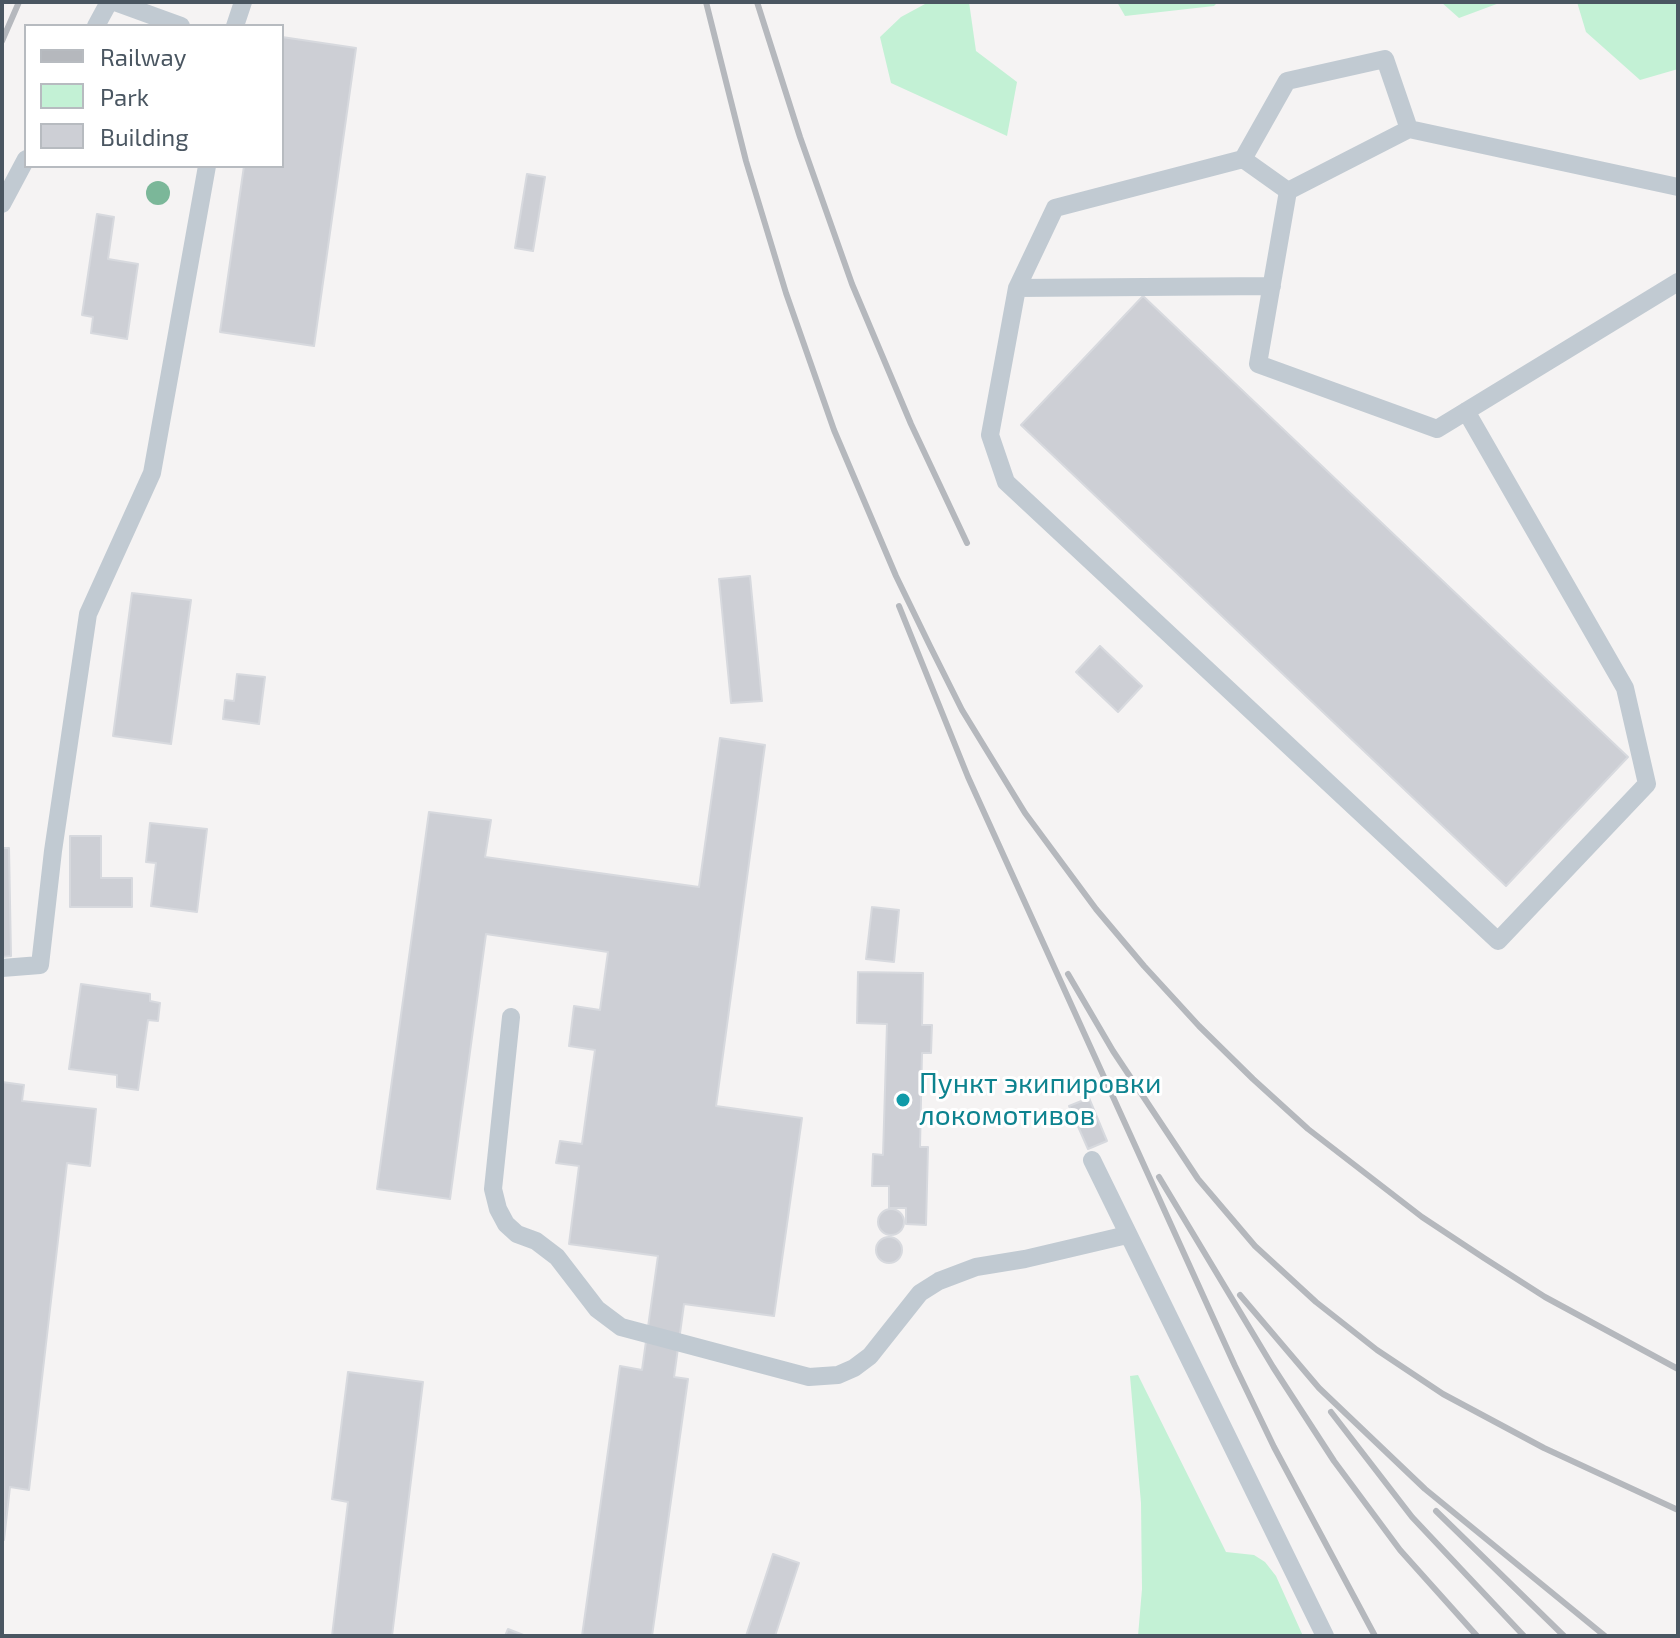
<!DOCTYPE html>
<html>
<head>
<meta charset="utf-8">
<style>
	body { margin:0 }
	#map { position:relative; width:1680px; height:1638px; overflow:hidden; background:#f5f3f3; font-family:"Exo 2",sans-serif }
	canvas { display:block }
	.frame { position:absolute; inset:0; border:4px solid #4a5661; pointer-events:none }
	.legend { position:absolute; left:24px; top:24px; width:260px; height:144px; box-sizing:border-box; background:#fff; border:2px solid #b7bbc0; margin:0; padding:10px 14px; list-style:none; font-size:24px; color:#4a5661 }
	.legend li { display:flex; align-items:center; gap:16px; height:40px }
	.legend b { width:40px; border:2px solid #b7bbc0 }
</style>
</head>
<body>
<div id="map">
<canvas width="1680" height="1638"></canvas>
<div class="frame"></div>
<ul class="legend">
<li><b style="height:10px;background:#b5b8bd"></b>Railway</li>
<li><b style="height:22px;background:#c3f1d5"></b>Park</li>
<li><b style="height:22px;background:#cdcfd5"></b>Building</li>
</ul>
</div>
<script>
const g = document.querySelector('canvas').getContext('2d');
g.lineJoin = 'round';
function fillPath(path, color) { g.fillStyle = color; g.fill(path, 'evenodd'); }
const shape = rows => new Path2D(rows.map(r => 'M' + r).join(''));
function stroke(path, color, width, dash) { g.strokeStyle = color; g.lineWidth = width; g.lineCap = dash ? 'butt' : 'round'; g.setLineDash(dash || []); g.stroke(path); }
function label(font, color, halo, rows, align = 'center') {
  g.font = font + ' "Exo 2",sans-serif'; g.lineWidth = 6; g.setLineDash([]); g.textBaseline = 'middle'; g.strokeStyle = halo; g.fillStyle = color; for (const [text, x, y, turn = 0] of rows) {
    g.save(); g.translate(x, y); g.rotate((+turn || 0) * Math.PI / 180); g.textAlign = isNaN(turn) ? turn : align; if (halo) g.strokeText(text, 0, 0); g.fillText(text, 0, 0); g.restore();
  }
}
const green = shape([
	[939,2,969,2,976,51,1017,82,1007,136,891,83,880,37,901,17,925,4],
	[1117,2,1218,2,1214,6,1125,16],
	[1441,2,1502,2,1459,18],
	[1577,2,1678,2,1678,69,1640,80,1586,32],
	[1138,1375,1226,1552,1254,1555,1265,1562,1276,1576,1303,1636,1138,1636,1142,1589,1141,1503,1130,1376]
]);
const building = shape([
	[282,37,356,48,314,346,220,332,244,166,282,166,282,37],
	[527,174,545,177,533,251,515,248,527,174],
	[97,214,114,217,108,259,138,264,127,339,91,333,93,317,82,315,97,214],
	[1143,296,1628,757,1506,886,1021,425,1143,296],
	[750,576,762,701,731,703,719,579,750,576],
	[132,593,191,600,171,744,113,736,132,593],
	[1100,646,1142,686,1118,712,1076,672,1100,646],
	[237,674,265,677,259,724,223,719,225,700,234,701,237,674],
	[720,738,765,745,716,1106,802,1118,774,1316,684,1304,674,1377,688,1379,652,1636,582,1636,620,1366,642,1370,658,1256,569,1244,579,1166,556,1163,560,1141,582,1144,595,1050,569,1046,574,1006,600,1010,608,952,486,934,450,1199,377,1189,429,812,491,820,485,857,699,887,720,738],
	[150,823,207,829,197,912,151,906,156,863,146,862,150,823],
	[70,836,101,836,101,878,132,878,132,907,70,907,70,836],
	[2,848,9,848,11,956,2,957,2,848],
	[872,907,899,910,894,962,866,959,872,907],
	[858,972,923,973,922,1025,932,1025,931,1053,922,1053,920,1147,928,1147,926,1225,906,1224,906,1208,889,1208,889,1186,872,1186,873,1154,883,1155,887,1024,857,1023,858,972],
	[81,984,150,994,150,1001,160,1003,158,1021,148,1020,138,1090,117,1087,117,1075,69,1069,81,984],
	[2,1082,24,1085,22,1101,96,1109,90,1166,67,1163,29,1490,10,1487,4,1540,2,1082],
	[1089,1098,1107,1141,1088,1149,1069,1106,1089,1098],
	'878 1222a13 13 0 1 1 26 0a13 13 0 1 1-26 0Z',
	'876 1250a13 13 0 1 1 26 0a13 13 0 1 1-26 0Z',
	[348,1372,423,1382,392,1636,332,1636,348,1502,332,1499,348,1372],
	[773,1554,799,1563,775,1636,746,1636,773,1554],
	[508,1629,526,1636,505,1636,508,1629]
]);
const lane = shape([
	[115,2,181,26],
	[96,26,109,2],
	[235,26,243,2],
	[1243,159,1287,81,1385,59,1409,129],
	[1678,187,1409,129,1288,191,1258,364,1437,429,1678,282],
	[1288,191,1243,159,1055,208,1017,288,990,435,1006,482,1498,941,1647,784,1625,688,1466,411],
	[2,204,26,159],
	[1017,288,1272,286],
	[2,968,40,965,53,851,88,614,152,473,207,166],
	[511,1017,493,1189,498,1209,506,1224,517,1234,536,1241,557,1257,597,1309,621,1327,809,1377,838,1375,854,1368,870,1356,920,1293,939,1281,976,1267,1025,1259,1127,1235],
	[1092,1160,1325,1636]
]);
const rail = shape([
	[706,2,746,161,786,293,834,430,896,576,930,646,962,710,1025,813,1096,909,1144,966,1199,1026,1253,1079,1308,1129,1422,1217,1484,1258,1545,1297,1678,1369],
	[757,2,800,137,852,284,911,424,967,543],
	[2,41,19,2],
	[899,606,968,777,1235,1366,1274,1447,1375,1636],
	[1068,974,1113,1051,1198,1179,1255,1246,1316,1302,1377,1350,1443,1394,1544,1448,1678,1510],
	[1159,1177,1273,1367,1334,1461,1400,1550,1477,1636],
	[1240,1295,1319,1388,1425,1489,1605,1636],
	[1331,1412,1412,1517,1524,1636],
	[1436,1511,1564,1636]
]);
const trees = [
	[158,193]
];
const markers = [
	[903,1100,8,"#0f9aa8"]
];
const cultureNames = [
	["Пункт экипировки",919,1084],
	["локомотивов",919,1116]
];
fillPath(green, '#c3f1d5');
fillPath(building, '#cdcfd5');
stroke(building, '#d7d9de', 2);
stroke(lane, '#c1cad2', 18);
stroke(rail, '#b5b8bd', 6);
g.fillStyle = '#7bb799';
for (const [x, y] of trees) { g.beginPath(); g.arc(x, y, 12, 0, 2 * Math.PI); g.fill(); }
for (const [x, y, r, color] of markers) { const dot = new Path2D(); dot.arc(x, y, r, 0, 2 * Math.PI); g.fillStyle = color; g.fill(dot); stroke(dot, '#fff', 3); }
label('28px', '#0d838f', '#fff', cultureNames, 'left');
</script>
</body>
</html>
